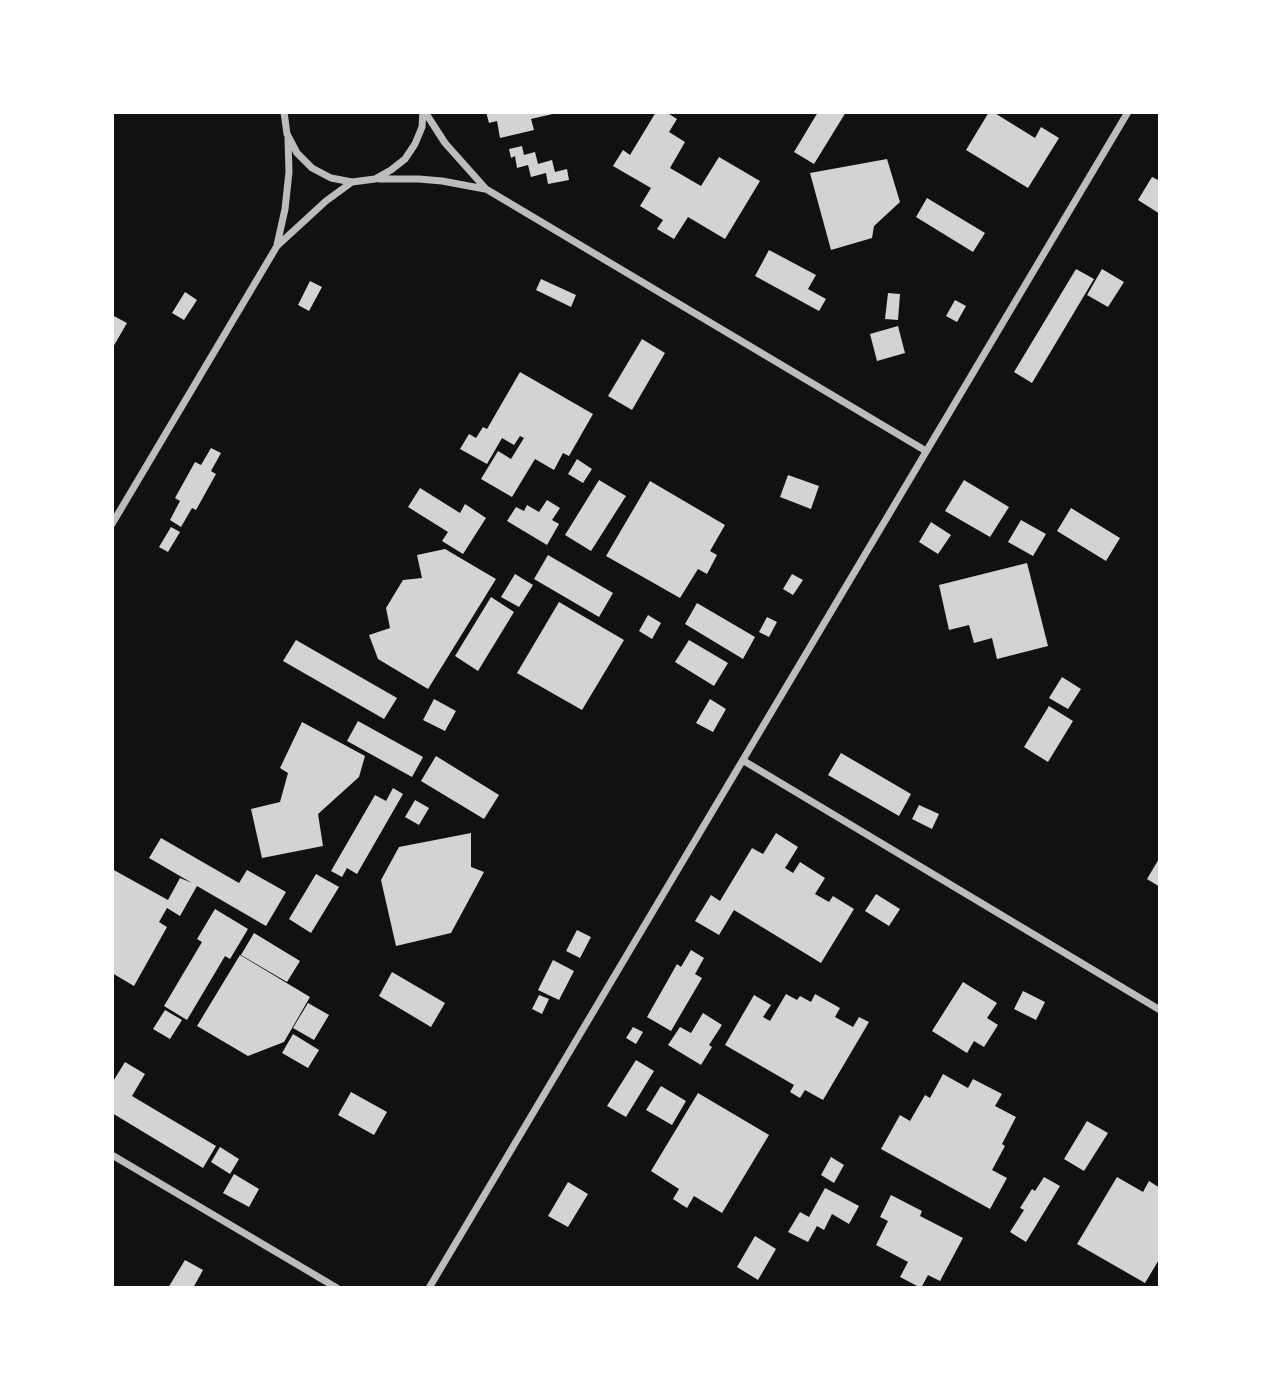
<!DOCTYPE html>
<html>
<head>
<meta charset="utf-8">
<style>
	body { margin:0 }
	#map { position:relative; width:1272px; height:1400px; overflow:hidden; background:#111; font-family:Montserrat,sans-serif }
	canvas { display:block }
	.frame { position:absolute; inset:0; border:114px solid #fff; pointer-events:none }
</style>
</head>
<body>
<div id="map">
<canvas width="1272" height="1400"></canvas>
<div class="frame"></div>
</div>
<script>
const g = document.querySelector('canvas').getContext('2d');
g.lineJoin = 'round';
function fillPath(path, color) { g.fillStyle = color; g.fill(path, 'evenodd'); }
const shape = rows => new Path2D(rows.map(r => 'M' + r).join(''));
function stroke(path, color, width, dash) { g.strokeStyle = color; g.lineWidth = width; g.lineCap = dash ? 'butt' : 'round'; g.setLineDash(dash || []); g.stroke(path); }
const building = shape([
	[486,112,557,112,557,113,531,119,534,130,500,138,497,121,489,123],
	[656,112,666,112,677,119,669,132,685,142,670,168,701,186,719,157,760,181,725,239,688,217,674,239,657,229,663,220,640,206,651,188,613,166,623,150,630,155],
	[818,112,846,112,814,164,794,152],
	[989,112,993,112,1035,138,1041,127,1059,138,1028,188,966,150],
	[522,146,524,155,535,152,538,164,552,160,555,172,567,169,569,180,548,184,546,173,531,177,528,165,517,168,515,156,511,158,509,149],
	[887,159,900,202,874,226,872,238,831,250,810,173],
	[1152,177,1160,181,1160,214,1138,200],
	[927,198,985,233,973,252,916,217],
	[769,250,816,275,808,289,826,299,819,311,755,276],
	[1076,269,1094,279,1032,383,1014,372],
	[1102,269,1124,282,1108,307,1087,295],
	[541,279,576,295,571,307,536,290],
	[310,281,322,287,309,311,298,305],
	[185,292,197,300,184,320,172,313],
	[888,293,900,294,898,320,885,319],
	[955,300,966,306,957,322,946,316],
	[112,315,127,323,112,349],
	[898,326,905,353,877,361,870,334],
	[642,339,665,353,632,410,608,396],
	[520,372,593,414,569,456,563,453,554,470,535,459,512,497,481,479,498,451,511,459,524,438,520,436,514,445,502,438,487,464,460,449,469,434,476,438,483,427,487,429],
	[211,448,221,453,211,471,216,474,196,510,192,508,181,527,170,520,180,501,175,498,195,462,201,465],
	[577,459,592,469,583,483,568,474],
	[788,475,819,486,811,509,780,497],
	[599,480,626,496,591,551,565,535],
	[964,480,1009,507,990,537,945,511],
	[650,481,725,525,710,551,717,555,707,574,698,569,680,598,606,556],
	[420,488,460,513,465,504,486,518,463,554,442,541,448,532,408,507],
	[547,500,560,508,552,520,559,524,547,545,507,521,516,507,524,511,527,505,539,512],
	[1071,508,1120,538,1106,561,1057,531],
	[1021,520,1046,534,1033,556,1008,542],
	[931,522,951,535,938,554,919,542],
	[171,527,180,532,168,552,159,547],
	[445,549,496,579,428,689,378,659,369,635,390,628,386,608,403,580,422,578,417,555],
	[548,555,613,593,599,617,534,579],
	[1027,563,1048,646,997,659,992,638,974,643,969,625,949,630,939,585],
	[515,574,533,585,519,607,501,597],
	[792,574,803,580,793,595,783,589],
	[491,597,514,612,478,671,455,656],
	[559,602,624,640,582,710,517,673],
	[697,603,755,637,743,659,685,624],
	[648,615,661,623,652,639,639,631],
	[767,617,777,622,769,637,759,632],
	[296,640,397,698,384,719,283,661],
	[689,640,728,663,714,686,675,662],
	[1062,677,1081,689,1068,709,1049,698],
	[434,699,456,711,445,731,423,720],
	[710,699,726,709,713,732,696,723],
	[1049,706,1073,721,1048,762,1024,747],
	[358,721,423,757,412,777,347,741],
	[302,722,365,756,359,777,318,814,323,846,262,858,251,809,280,802,288,773,280,768],
	[841,753,911,794,899,816,828,775],
	[436,756,499,795,484,819,421,781],
	[393,788,403,794,357,874,347,868,342,877,331,871,375,795,386,801],
	[415,800,429,808,419,825,405,817],
	[919,805,939,814,932,829,912,819],
	[471,833,471,867,484,872,451,933,396,946,381,880,399,847],
	[776,833,798,847,785,868,793,873,800,862,825,878,815,894,829,902,833,896,854,909,821,963,734,910,719,935,695,921,711,895,720,901,752,848,763,854],
	[161,838,239,883,247,870,286,892,266,926,197,886,180,916,167,908,159,922,167,927,134,986,112,973,112,869,168,900,180,878,192,883,149,858],
	[1160,857,1160,887,1147,879],
	[316,874,339,887,311,933,289,919],
	[876,894,900,909,889,926,865,911],
	[215,909,248,929,230,959,225,956,187,1020,164,1006,202,942,197,939],
	[577,930,591,937,580,958,566,951],
	[254,933,300,961,287,982,241,955],
	[691,950,704,958,695,974,702,978,671,1031,647,1017,677,964,681,967],
	[240,955,310,997,284,1042,248,1056,197,1026],
	[553,960,574,971,559,1000,538,990],
	[392,972,445,1003,431,1027,379,996],
	[963,982,997,1003,987,1018,998,1025,984,1047,974,1041,967,1053,932,1031],
	[1023,991,1045,1002,1036,1020,1014,1009],
	[786,994,797,1000,800,996,811,1002,815,994,840,1008,835,1017,853,1027,859,1017,869,1022,823,1100,805,1090,800,1098,790,1092,794,1085,725,1045,754,995,771,1005,763,1017,770,1021],
	[539,995,549,999,542,1014,532,1009],
	[308,1003,329,1015,314,1040,293,1028],
	[165,1010,182,1020,170,1039,153,1029],
	[703,1013,722,1025,709,1045,712,1047,701,1065,668,1045,680,1027,691,1033],
	[633,1027,643,1032,636,1044,626,1038],
	[293,1034,319,1050,308,1068,282,1053],
	[636,1060,654,1071,626,1117,607,1106],
	[125,1062,145,1074,132,1096,216,1146,203,1168,112,1113,112,1083],
	[943,1074,968,1088,973,1079,1002,1094,995,1106,1016,1117,1002,1144,1005,1146,992,1170,1007,1178,990,1209,881,1149,900,1115,910,1121,925,1095,930,1098],
	[661,1086,686,1101,672,1125,646,1110],
	[351,1092,387,1112,374,1135,338,1115],
	[698,1093,769,1135,722,1213,694,1196,687,1208,673,1199,679,1189,651,1171],
	[1087,1121,1108,1133,1084,1171,1064,1159],
	[220,1147,239,1159,230,1174,211,1162],
	[831,1157,844,1165,834,1183,821,1175],
	[234,1174,259,1189,249,1207,223,1193],
	[1044,1177,1060,1186,1026,1242,1010,1232,1024,1210,1020,1208,1032,1189,1035,1191],
	[1117,1177,1143,1192,1149,1181,1160,1188,1160,1258,1145,1283,1077,1244],
	[568,1182,588,1194,568,1227,548,1216],
	[825,1188,859,1206,849,1224,832,1214,824,1230,817,1226,808,1242,788,1232,800,1212,809,1217],
	[891,1195,922,1211,920,1216,963,1238,940,1281,928,1275,921,1288,900,1277,908,1262,876,1245,888,1221,880,1217],
	[755,1236,776,1249,758,1280,737,1267],
	[185,1260,203,1270,193,1288,168,1288]
]);
const minor = shape([
	[284,112,287,134,297,153,312,168,331,178,352,182,375,179,391,170,405,159,415,144,422,127,423,112],
	[425,112,445,143,486,189,926,451],
	[379,179,419,179,442,181,485,189],
	[277,245,285,209,289,172,288,139],
	[112,524,277,246,326,201,352,182],
	[744,761,1160,1010],
	[112,1155,337,1288],
	[429,1288,1128,112]
]);
fillPath(building, '#d3d3d3');
stroke(minor, '#bcbcbc', 7);
</script>
</body>
</html>
